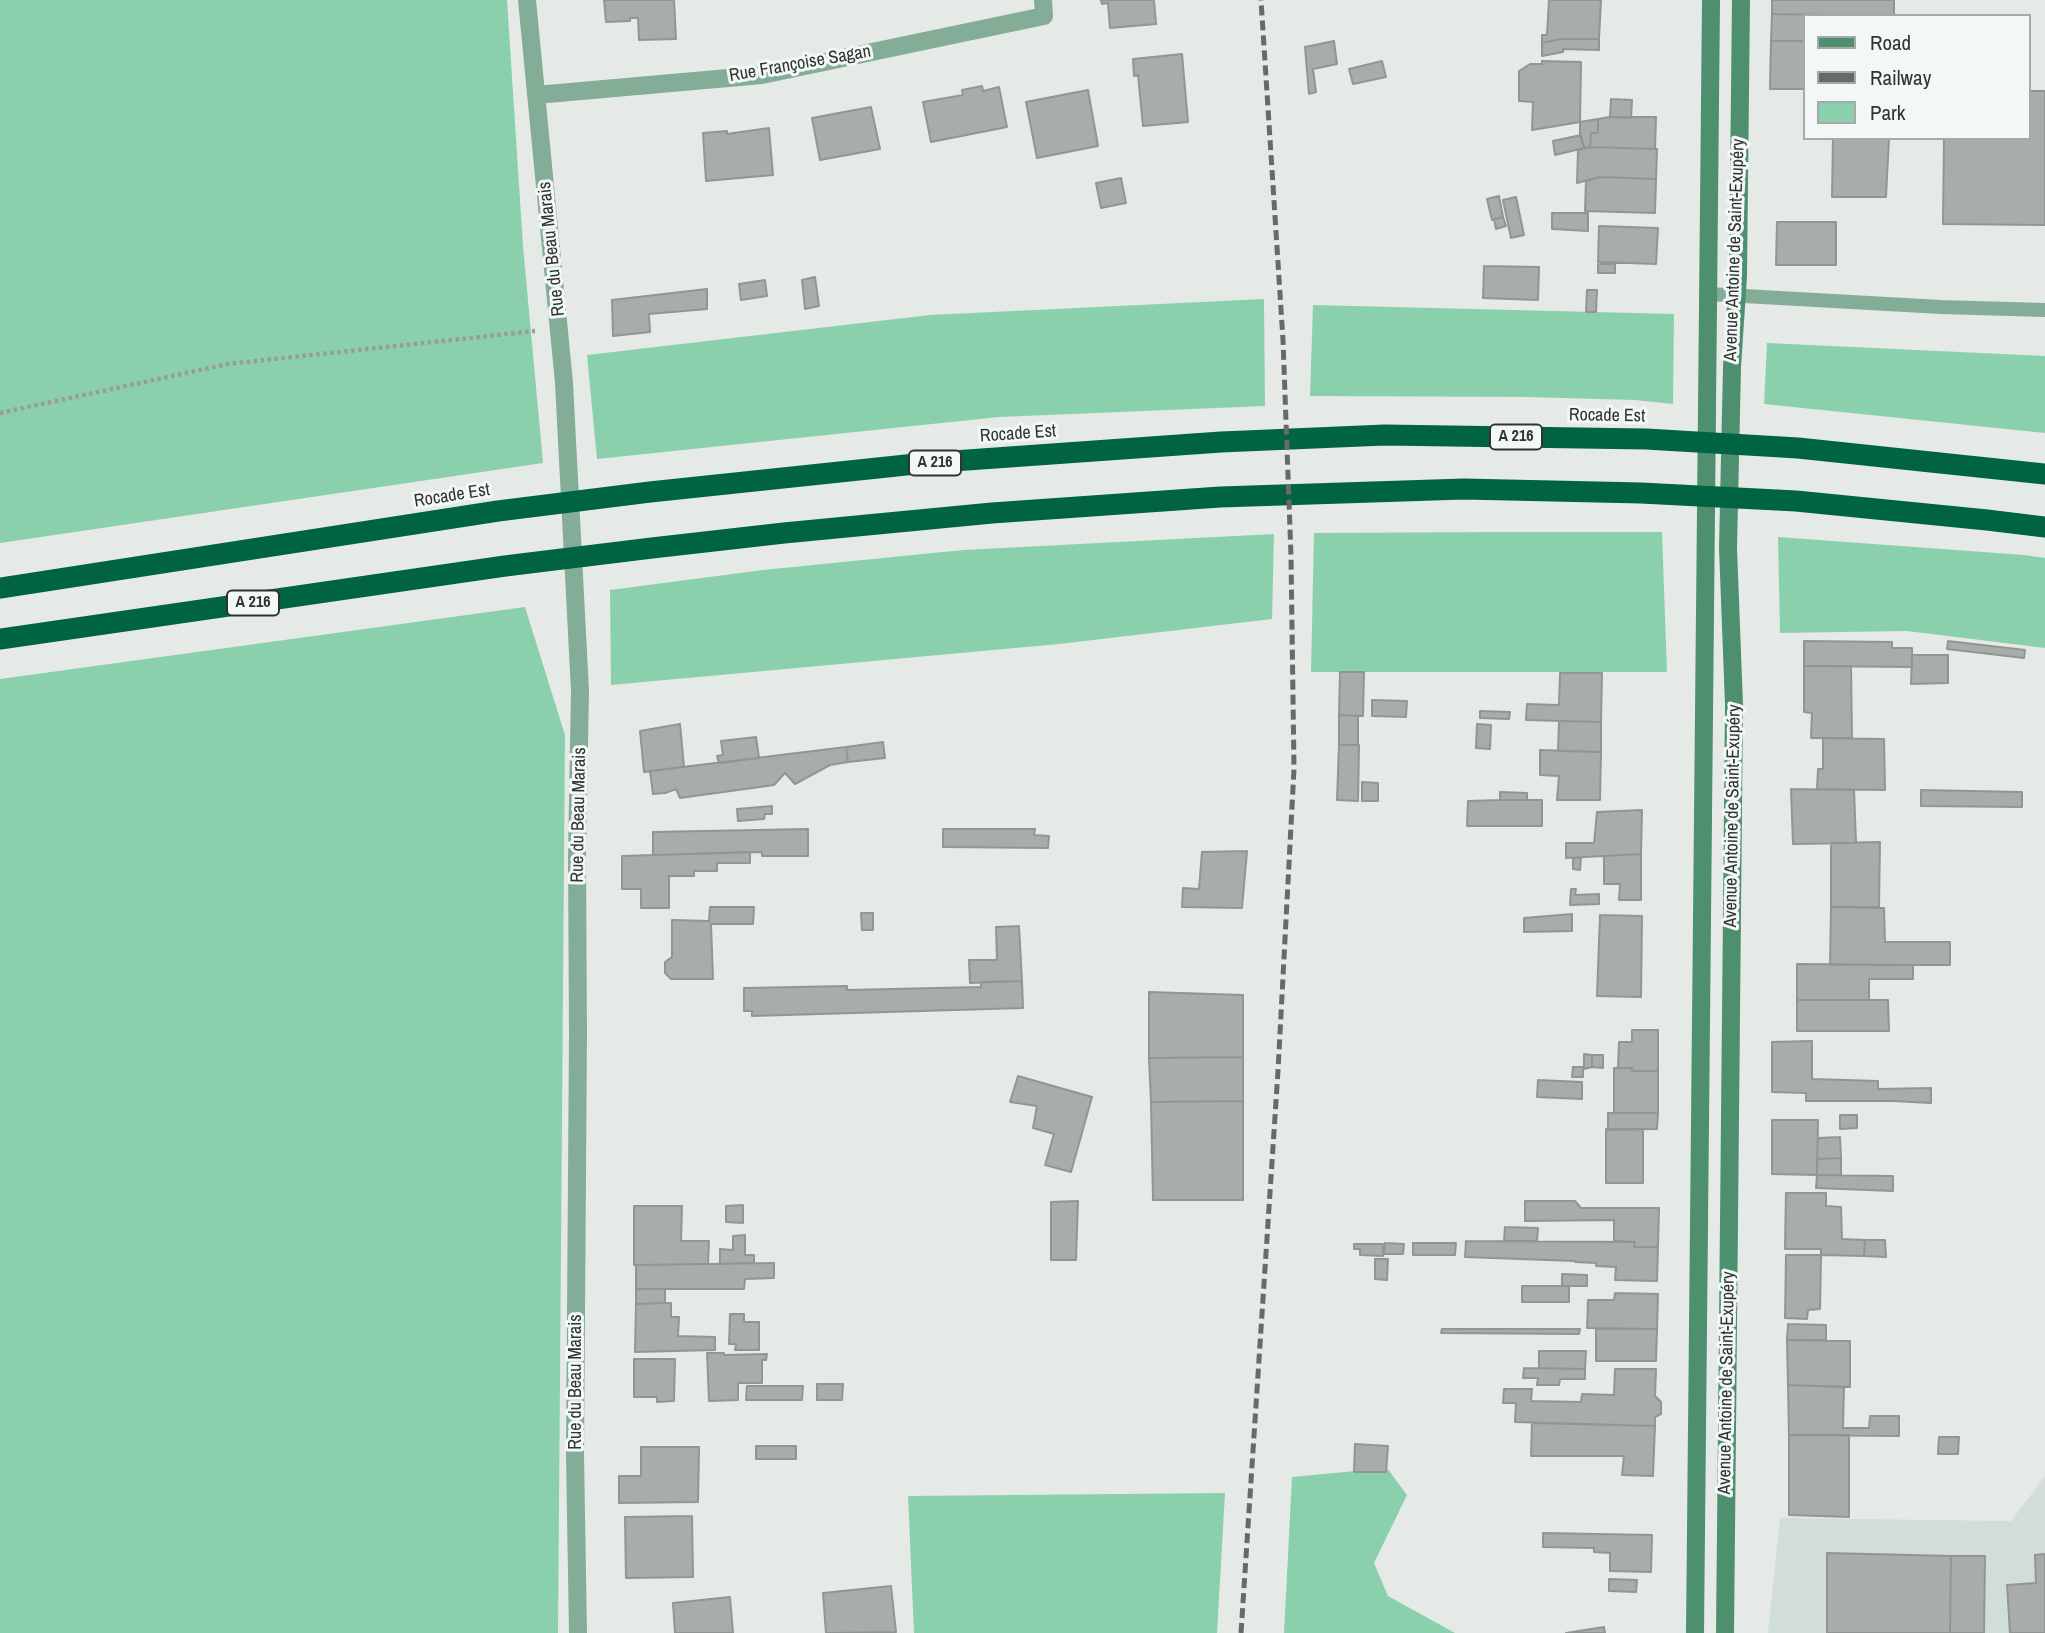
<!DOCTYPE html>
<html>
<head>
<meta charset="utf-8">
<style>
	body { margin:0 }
	#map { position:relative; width:2045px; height:1633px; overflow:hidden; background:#e5eae7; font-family:"Archivo Narrow",sans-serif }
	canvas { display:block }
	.legend { position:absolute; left:1803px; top:14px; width:228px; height:126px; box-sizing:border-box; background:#f2f8f5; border:2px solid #a5a9a7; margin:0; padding:9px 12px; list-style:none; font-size:21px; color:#313332 }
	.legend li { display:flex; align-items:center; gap:14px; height:35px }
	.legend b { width:35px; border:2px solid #a5a9a7 }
</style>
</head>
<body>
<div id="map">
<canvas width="2045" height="1633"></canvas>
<ul class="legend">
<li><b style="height:9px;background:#4e8f70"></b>Road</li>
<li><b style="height:9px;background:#676a69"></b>Railway</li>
<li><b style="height:19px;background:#8bd0ad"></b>Park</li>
</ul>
</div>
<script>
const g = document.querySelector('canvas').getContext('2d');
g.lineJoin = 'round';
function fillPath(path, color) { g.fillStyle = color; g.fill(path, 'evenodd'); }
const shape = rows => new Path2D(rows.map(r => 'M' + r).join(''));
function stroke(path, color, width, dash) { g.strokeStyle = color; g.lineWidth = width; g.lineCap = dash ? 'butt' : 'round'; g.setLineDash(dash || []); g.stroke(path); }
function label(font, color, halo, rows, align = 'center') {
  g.font = font + ' "Archivo Narrow",sans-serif'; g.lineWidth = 6; g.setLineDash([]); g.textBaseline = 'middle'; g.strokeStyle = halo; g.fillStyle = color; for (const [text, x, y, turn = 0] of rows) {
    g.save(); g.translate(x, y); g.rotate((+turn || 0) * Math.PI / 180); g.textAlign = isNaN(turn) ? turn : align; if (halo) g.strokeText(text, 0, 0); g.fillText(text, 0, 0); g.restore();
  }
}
const built = shape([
	[2045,1476,2045,1633,1768,1633,1780,1518,2011,1521]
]);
const green = shape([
	[0,0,507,0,523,246,543,463,0,543],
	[1264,299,1265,406,999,417,597,459,587,355,930,315],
	[1313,305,1674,314,1673,404,1635,400,1527,397,1310,396],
	[1767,343,2045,356,2045,433,1764,404],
	[1501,532,1662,532,1667,672,1311,672,1314,533],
	[1274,534,1272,619,1059,644,611,685,610,590,763,570,963,550],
	[1778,537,2024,555,2045,558,2045,648,1907,631,1780,633],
	[525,607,565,735,558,1633,0,1633,0,679],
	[1387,1468,1407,1495,1374,1563,1388,1596,1455,1633,1284,1633,1292,1477],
	[1225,1493,1217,1633,914,1633,908,1496]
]);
const building = shape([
	[604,0,674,0,676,39,639,40,638,18,630,18,630,21,606,22,604,0],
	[1101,0,1154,0,1156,24,1110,28,1108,3,1102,4,1101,0],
	[1549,0,1601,0,1599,39,1561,39,1542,43,1542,35,1547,35,1549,0],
	[1772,0,1894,0,1894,16,1772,14,1772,0],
	[1772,14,1839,15,1887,16,1805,16,1805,41,1771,41,1772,14],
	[1561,39,1599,39,1599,50,1563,49,1563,52,1542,56,1542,43,1561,39],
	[1334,41,1337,64,1313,69,1316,92,1309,94,1305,47,1334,41],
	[1771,41,1805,41,1805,89,1770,89,1771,41],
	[1182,54,1188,122,1143,126,1138,75,1134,76,1133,59,1182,54],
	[1382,61,1386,77,1353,84,1349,69,1382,61],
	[1542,61,1581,62,1580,122,1532,130,1533,102,1519,101,1519,71,1530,64,1542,64,1542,61],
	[982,86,983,91,999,87,1007,127,931,142,923,102,963,95,962,90,982,86],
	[1088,90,1098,146,1037,158,1026,102,1088,90],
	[2029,91,2045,91,2045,225,1943,224,1944,138,2029,138,2029,91],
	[1611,99,1632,100,1631,118,1610,117,1611,99],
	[871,107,880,149,820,160,812,118,871,107],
	[1610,117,1656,117,1655,149,1590,147,1591,133,1598,133,1598,119,1610,117],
	[1598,119,1598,133,1591,133,1590,147,1584,148,1580,136,1580,122,1598,119],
	[769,128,773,175,706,181,703,133,727,131,727,134,769,128],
	[1581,135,1584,148,1555,155,1553,141,1581,135],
	[1833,138,1889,138,1886,197,1832,197,1833,138],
	[1590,147,1657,149,1656,179,1600,177,1577,183,1578,150,1590,147],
	[1600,177,1656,179,1655,213,1585,211,1586,181,1600,177],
	[1121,178,1126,203,1101,208,1096,183,1121,178],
	[1499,196,1503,217,1492,220,1487,199,1499,196],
	[1516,197,1524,235,1511,238,1503,200,1516,197],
	[1552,213,1588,213,1588,231,1552,229,1552,213],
	[1503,217,1506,226,1496,229,1494,219,1503,217],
	[1777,222,1836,222,1836,265,1776,265,1777,222],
	[1599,226,1658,228,1656,264,1598,262,1599,226],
	[1598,264,1615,264,1615,273,1598,273,1598,264],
	[1484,266,1539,267,1538,300,1483,298,1484,266],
	[815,277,819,306,805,309,802,280,815,277],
	[765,280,767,296,741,300,739,284,765,280],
	[707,289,707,309,649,314,650,332,613,336,612,300,707,289],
	[1587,290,1597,290,1596,312,1586,312,1587,290],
	[1804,641,1892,642,1892,648,1912,648,1912,667,1804,666,1804,641],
	[1948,641,2025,650,2024,658,1947,649,1948,641],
	[1912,655,1948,655,1948,683,1911,684,1912,655],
	[1804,666,1851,666,1852,738,1811,738,1812,713,1804,712,1804,666],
	[1340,672,1364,672,1363,716,1339,715,1340,672],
	[1560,673,1602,673,1601,722,1526,720,1527,704,1559,705,1560,673],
	[1372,700,1407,701,1406,717,1372,716,1372,700],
	[1480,711,1510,712,1509,719,1480,718,1480,711],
	[1339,715,1358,716,1358,745,1339,745,1339,715],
	[1559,721,1601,722,1601,752,1558,751,1559,721],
	[680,724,684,767,644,772,640,731,680,724],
	[1477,724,1491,725,1490,749,1476,748,1477,724],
	[756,737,759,758,719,763,717,756,723,755,721,741,756,737],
	[1823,738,1884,739,1885,790,1817,789,1818,769,1823,769,1823,738],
	[883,742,885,758,848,762,846,747,883,742],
	[1339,745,1359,745,1358,801,1337,800,1339,745],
	[846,747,848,762,830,765,795,784,785,773,774,785,680,798,676,789,665,793,653,794,650,771,846,747],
	[1540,750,1601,752,1600,800,1557,800,1559,776,1540,775,1540,750],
	[1362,782,1378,783,1378,801,1362,801,1362,782],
	[1791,789,1854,790,1856,843,1793,844,1791,789],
	[1921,790,2022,792,2022,807,1921,806,1921,790],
	[1500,792,1527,793,1527,800,1500,800,1500,792],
	[1500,800,1542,800,1542,826,1467,826,1468,801,1500,800],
	[772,806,772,814,765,814,764,819,738,821,737,809,772,806],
	[1642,810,1641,854,1566,858,1566,843,1594,843,1597,812,1642,810],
	[808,829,808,856,762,856,762,852,653,855,653,832,808,829],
	[943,829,1035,829,1034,835,1049,836,1048,848,943,847,943,829],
	[1880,842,1879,907,1831,907,1831,843,1880,842],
	[1247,851,1242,908,1182,907,1183,888,1199,889,1202,852,1247,851],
	[750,852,750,863,717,863,717,871,694,871,694,876,669,876,669,908,641,908,641,889,622,889,622,856,750,852],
	[1641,854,1641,900,1619,900,1620,884,1604,884,1604,856,1641,854],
	[1573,858,1581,858,1580,870,1573,869,1573,858],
	[1571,889,1576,889,1575,895,1599,894,1599,904,1570,905,1571,889],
	[710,907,754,907,753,924,711,924,713,979,671,979,665,973,665,962,672,957,672,920,709,921,710,907],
	[1831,907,1884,908,1885,942,1950,942,1950,965,1830,965,1831,907],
	[861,913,873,913,873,930,862,930,861,913],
	[1572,914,1572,931,1524,932,1524,918,1572,914],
	[1600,915,1642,916,1641,997,1597,996,1600,915],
	[1019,926,1022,981,970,983,969,960,997,960,996,927,1019,926],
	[1797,964,1913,965,1913,979,1869,979,1869,1000,1797,1000,1797,964],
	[1022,981,1023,1008,752,1016,752,1011,744,1011,744,988,847,986,847,990,981,987,981,982,1022,981],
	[1149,992,1243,995,1243,1057,1149,1058,1149,992],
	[1797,1000,1888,1000,1889,1031,1797,1031,1797,1000],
	[1632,1030,1658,1030,1658,1071,1632,1071,1632,1068,1618,1068,1619,1042,1632,1042,1632,1030],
	[1812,1041,1812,1079,1878,1081,1878,1089,1931,1088,1931,1103,1893,1101,1806,1101,1806,1093,1772,1092,1772,1042,1812,1041],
	[1584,1054,1592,1055,1592,1067,1584,1069,1584,1054],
	[1592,1055,1603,1055,1603,1068,1592,1067,1592,1055],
	[1243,1057,1243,1101,1151,1102,1149,1058,1243,1057],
	[1573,1067,1583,1067,1583,1077,1572,1077,1573,1067],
	[1614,1068,1632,1068,1632,1071,1658,1071,1658,1113,1614,1113,1614,1068],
	[1018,1076,1092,1097,1071,1172,1045,1165,1054,1134,1033,1128,1037,1106,1010,1102,1018,1076],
	[1538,1080,1582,1082,1582,1099,1537,1097,1538,1080],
	[1243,1101,1243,1200,1153,1200,1151,1102,1243,1101],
	[1608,1113,1658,1113,1657,1129,1608,1130,1608,1113],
	[1840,1115,1857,1115,1857,1128,1840,1129,1840,1115],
	[1772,1120,1818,1120,1817,1175,1772,1174,1772,1120],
	[1606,1129,1643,1129,1643,1183,1606,1183,1606,1129],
	[1840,1137,1841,1158,1817,1159,1818,1138,1840,1137],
	[1841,1158,1841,1175,1817,1175,1817,1159,1841,1158],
	[1817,1175,1893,1176,1893,1191,1816,1188,1817,1175],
	[1786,1193,1826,1193,1826,1206,1841,1207,1842,1239,1865,1240,1864,1256,1821,1255,1821,1249,1785,1249,1786,1193],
	[1078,1201,1076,1260,1051,1260,1051,1202,1078,1201],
	[1525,1201,1575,1201,1581,1208,1659,1208,1658,1247,1634,1247,1635,1242,1614,1241,1614,1220,1525,1221,1525,1201],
	[743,1205,743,1223,726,1222,726,1206,743,1205],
	[634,1206,682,1206,681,1241,709,1241,708,1264,634,1265,634,1206],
	[1505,1227,1538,1228,1537,1241,1504,1241,1505,1227],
	[745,1235,745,1255,754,1255,754,1263,720,1264,720,1249,733,1250,733,1236,745,1235],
	[1865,1240,1885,1240,1886,1257,1864,1256,1865,1240],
	[1466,1241,1635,1242,1634,1247,1658,1247,1657,1281,1615,1280,1616,1267,1596,1266,1596,1263,1575,1262,1575,1261,1465,1257,1466,1241],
	[1385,1243,1404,1244,1403,1254,1384,1254,1385,1243],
	[1413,1243,1456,1243,1455,1255,1413,1255,1413,1243],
	[1354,1244,1383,1244,1383,1256,1360,1255,1360,1249,1354,1249,1354,1244],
	[1786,1255,1821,1255,1820,1309,1808,1310,1807,1319,1785,1318,1786,1255],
	[1375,1259,1388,1259,1387,1280,1375,1279,1375,1259],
	[774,1263,774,1278,745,1279,744,1289,636,1289,636,1265,774,1263],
	[1562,1274,1587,1275,1587,1286,1562,1286,1562,1274],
	[1522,1286,1569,1286,1569,1302,1522,1302,1522,1286],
	[636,1289,665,1289,665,1303,636,1304,636,1289],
	[1615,1293,1658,1294,1657,1329,1587,1328,1588,1300,1614,1300,1615,1293],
	[665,1303,671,1303,671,1317,679,1317,678,1336,715,1337,715,1350,635,1352,636,1304,665,1303],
	[730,1314,744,1314,744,1322,759,1322,759,1350,735,1350,736,1344,729,1344,730,1314],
	[1788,1324,1826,1325,1826,1340,1787,1340,1788,1324],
	[1442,1329,1580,1329,1579,1334,1441,1333,1442,1329],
	[1596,1329,1657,1329,1656,1361,1596,1361,1596,1329],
	[1787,1340,1850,1341,1850,1387,1788,1385,1787,1340],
	[1539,1351,1586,1351,1585,1369,1539,1368,1539,1351],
	[707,1353,724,1353,724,1355,767,1354,766,1360,762,1360,762,1383,738,1383,738,1400,709,1401,707,1353],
	[634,1359,675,1359,674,1401,657,1402,657,1397,634,1397,634,1359],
	[1524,1368,1585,1369,1585,1379,1560,1379,1559,1385,1537,1385,1538,1378,1523,1378,1524,1368],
	[1615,1369,1656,1369,1655,1396,1661,1402,1661,1414,1655,1417,1655,1426,1515,1422,1516,1403,1503,1403,1504,1389,1532,1389,1531,1401,1581,1402,1582,1394,1614,1395,1615,1369],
	[817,1384,843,1384,842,1400,817,1400,817,1384],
	[1788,1385,1844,1387,1843,1428,1869,1428,1870,1416,1899,1416,1899,1436,1789,1435,1788,1385],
	[747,1386,803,1386,802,1400,746,1400,747,1386],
	[1532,1423,1655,1426,1653,1476,1622,1475,1624,1456,1531,1456,1532,1423],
	[1789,1435,1849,1435,1849,1517,1789,1515,1789,1435],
	[1939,1437,1959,1437,1958,1454,1938,1454,1939,1437],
	[1355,1444,1388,1446,1386,1472,1354,1472,1355,1444],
	[756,1446,796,1446,796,1459,756,1459,756,1446],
	[641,1447,699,1447,698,1502,619,1503,619,1476,641,1476,641,1447],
	[692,1516,693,1577,626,1578,625,1517,692,1516],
	[1543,1533,1652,1535,1651,1572,1610,1571,1610,1553,1594,1552,1594,1548,1543,1547,1543,1533],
	[1827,1553,1951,1556,1950,1633,1827,1633,1827,1553],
	[2045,1554,2045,1633,2010,1633,2007,1585,2036,1583,2035,1555,2045,1554],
	[1951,1556,1985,1556,1984,1633,1950,1633,1951,1556],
	[1609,1579,1637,1580,1636,1592,1609,1591,1609,1579],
	[891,1586,896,1632,826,1633,823,1593,891,1586],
	[730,1597,733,1633,675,1633,673,1603,730,1597],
	[1604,1627,1605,1633,1566,1633,1604,1627]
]);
const path = shape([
	[0,413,228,364,535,331]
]);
const service = shape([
	[1708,294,1941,307,2045,310]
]);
const minor = shape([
	[527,0,564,383,580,691,577,856,578,1034,575,1455,578,1633],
	[536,95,762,75,1044,16,1043,0]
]);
const secondary = shape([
	[1695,1633,1711,0],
	[1725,1633,1734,705,1728,548,1732,367,1738,276,1741,0]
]);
const motorway = shape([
	[0,588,498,511,650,492,925,463,1221,442,1385,435,1646,439,1798,448,2045,474],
	[0,639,505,566,652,548,784,533,992,513,1220,497,1464,489,1641,493,1796,501,1987,520,2045,527]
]);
const rail = shape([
	[1241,1633,1278,1071,1294,769,1291,556,1283,340,1261,0]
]);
const shields = [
	[1516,437,52],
	[935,463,52],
	[253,603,52]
];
const shieldNames = [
	["A 216",1516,437],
	["A 216",935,463],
	["A 216",253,603]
];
const streetNames = [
	["Rue Françoise Sagan",800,64,-10],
	["Rue du Beau Marais",552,249,-96],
	["Avenue Antoine de Saint-Exupéry",1735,250,-88],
	["Rocade Est",1607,416,1],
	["Rocade Est",1018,434,-4],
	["Rocade Est",452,496,-9],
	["Rue du Beau Marais",579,815,-89],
	["Avenue Antoine de Saint-Exupéry",1733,816,-89],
	["Rue du Beau Marais",576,1382,-90],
	["Avenue Antoine de Saint-Exupéry",1727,1383,-89]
];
fillPath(built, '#d1ded7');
fillPath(green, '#8bd0ad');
fillPath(building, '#a8adaa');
stroke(building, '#919693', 2);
stroke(path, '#989c9a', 4.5, [3.5, 3.5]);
stroke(service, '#84ad97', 14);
stroke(minor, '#84ad97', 18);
stroke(secondary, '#4e8f70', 18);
stroke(motorway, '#006341', 21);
stroke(rail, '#676a69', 5, [10, 5]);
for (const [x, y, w] of shields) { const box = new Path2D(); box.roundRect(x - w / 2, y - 12.5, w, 25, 5); g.fillStyle = '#f2f8f5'; g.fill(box); stroke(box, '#313332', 2); }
label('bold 16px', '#313332', null, shieldNames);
label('18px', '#313332', '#f2f8f5', streetNames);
</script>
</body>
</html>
